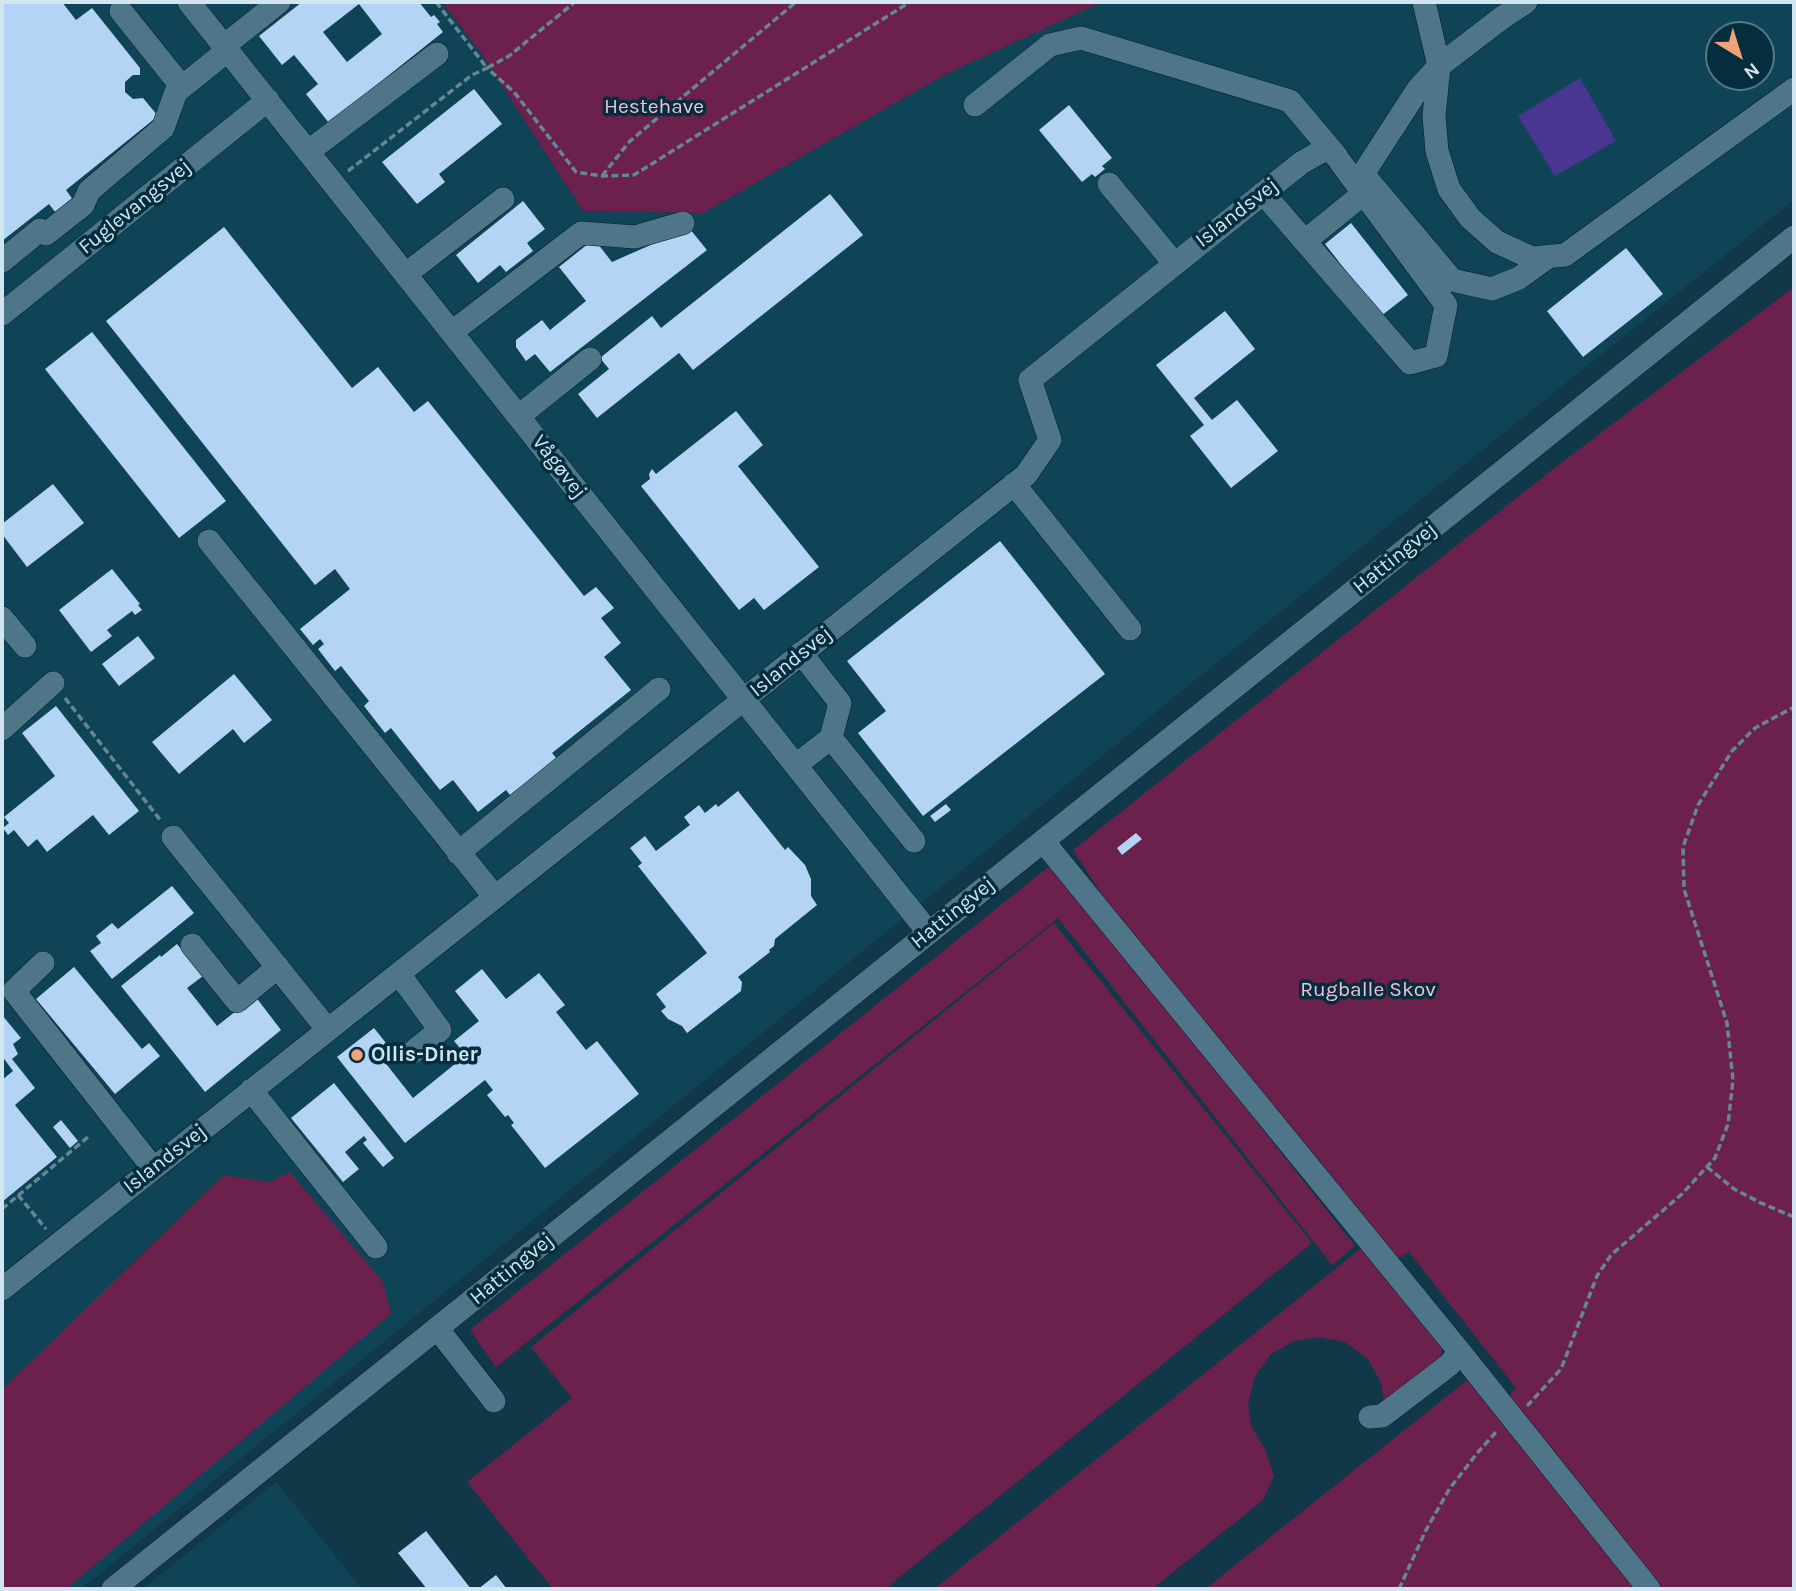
<!DOCTYPE html>
<html>
<head>
<meta charset="utf-8">
<style>
	body { margin:0 }
	#map { position:relative; width:1796px; height:1591px; overflow:hidden; background:#103848; font-family:Karla,sans-serif }
	canvas { display:block }
	.frame { position:absolute; inset:0; border:4px solid #d1e6f0; pointer-events:none }
	.north { position:absolute; left:1705px; top:21px; width:70px; height:70px; box-sizing:border-box; background:#042e3d; border:2px solid #567885; border-radius:50%; rotate:142deg; font-size:19px; font-weight:700; line-height:28px; text-align:center; color:#d1e6f0 }
	.north::after { content:''; display:block; margin:auto; width:24px; height:32px; background:#f0a27a; clip-path:polygon(50% 0,100% 100%,50% 72%,0 100%) }
</style>
</head>
<body>
<div id="map">
<canvas width="1796" height="1591"></canvas>
<div class="frame"></div>
<div class="north">N</div>
</div>
<script>
const g = document.querySelector('canvas').getContext('2d');
g.lineJoin = 'round';
function fillPath(path, color) { g.fillStyle = color; g.fill(path, 'evenodd'); }
const shape = rows => new Path2D(rows.map(r => 'M' + r).join(''));
function stroke(path, color, width, dash) { g.strokeStyle = color; g.lineWidth = width; g.lineCap = dash ? 'butt' : 'round'; g.setLineDash(dash || []); g.stroke(path); }
function label(font, color, halo, rows, align = 'center') {
  g.font = font + ' Karla,sans-serif'; g.lineWidth = 7; g.setLineDash([]); g.textBaseline = 'middle'; g.strokeStyle = halo; g.fillStyle = color; for (const [text, x, y, turn = 0] of rows) {
    g.save(); g.translate(x, y); g.rotate((+turn || 0) * Math.PI / 180); g.textAlign = isNaN(turn) ? turn : align; if (halo) g.strokeText(text, 0, 0); g.fillText(text, 0, 0); g.restore();
  }
}
const built = shape([
	[2,2,442,2,481,53,583,211,703,213,946,74,1102,2,1794,2,1794,200,1167,703,81,1589,2,1589],
	[1719,35,1761,35,1761,77,1719,77],
	[276,1482,362,1589,142,1589]
]);
const green = shape([
	[442,2,1102,2,946,74,703,213,583,211,481,53],
	[1794,287,1794,1589,1657,1589,1508,1397,1516,1388,1409,1252,1394,1260,1112,910,1073,850,1548,473],
	[1052,864,1355,1246,1332,1265,1058,918,496,1367,470,1330],
	[1054,923,1312,1243,885,1589,553,1589,467,1482,572,1398,531,1347],
	[290,1172,383,1282,391,1314,66,1589,2,1589,2,1390,224,1175,269,1182],
	[1364,1246,1444,1345,1438,1362,1384,1400,1381,1383,1368,1359,1345,1342,1319,1337,1294,1341,1271,1354,1255,1376,1248,1404,1251,1426,1265,1449,1274,1476,1263,1500,1152,1589,934,1589],
	[1470,1378,1635,1589,1205,1589]
]);
const water = shape([
	[1580,78,1616,141,1555,176,1518,116]
]);
const building = shape([
	[2,2,62,2,76,20,92,8,140,68,140,75,133,75,125,82,125,92,133,99,143,98,158,116,66,190,76,204,59,217,49,204,2,241],
	[302,2,419,2,431,17,434,15,440,22,437,24,443,32,329,123,306,94,318,84,294,55,282,65,259,36],
	[359,4,382,34,347,62,323,32],
	[474,89,502,124,439,174,445,182,417,204,382,162],
	[1069,105,1112,158,1102,166,1105,169,1095,177,1092,174,1082,182,1039,130],
	[830,194,863,235,693,370,679,353,597,418,578,394,609,369,600,358,652,316,661,328],
	[523,201,545,229,527,243,533,251,506,272,500,265,478,283,456,255],
	[1351,223,1408,295,1381,316,1325,244],
	[224,227,352,388,378,367,414,412,428,401,584,596,596,587,614,608,601,618,621,643,604,657,631,690,552,753,557,759,510,795,506,790,478,812,453,780,440,790,391,728,385,733,364,706,369,701,341,666,335,671,318,649,324,644,320,639,313,645,300,629,350,589,335,569,315,585,106,321],
	[689,228,707,250,550,372,535,354,526,361,516,347,516,340,542,320,550,330,586,301,559,267,594,239,612,262],
	[1626,248,1663,294,1583,357,1547,311],
	[1225,311,1255,349,1194,398,1212,420,1237,400,1278,451,1231,488,1190,436,1204,425,1156,365],
	[92,332,226,501,179,538,45,369],
	[736,411,763,445,738,466,819,567,764,610,754,598,739,610,641,486,650,479,649,474,652,469,656,474],
	[53,484,84,523,27,567,2,534,2,524],
	[1000,541,1105,674,923,816,858,733,886,711,847,661],
	[112,569,140,604,138,605,142,610,135,615,132,611,107,630,112,636,91,652,59,610],
	[138,636,155,658,119,686,102,664],
	[234,674,272,720,244,743,233,729,179,774,152,742],
	[56,706,139,811,109,835,93,815,47,852,37,839,28,847,14,830,8,835,3,828,9,823,4,817,55,776,22,733],
	[738,791,785,850,788,847,805,865,811,879,811,896,817,905,775,939,774,946,769,950,770,952,738,977,742,982,741,991,687,1033,682,1026,668,1019,661,1011,666,1007,656,994,707,953,638,866,642,863,630,848,645,836,656,851,690,825,684,817,699,805,705,813,716,804,718,807],
	[946,804,951,810,935,822,930,816],
	[1136,833,1142,839,1122,855,1117,848],
	[172,886,194,913,112,979,90,951,101,943,96,936,112,923,118,929],
	[177,944,203,976,187,988,217,1026,255,996,281,1030,205,1092,121,986,160,955,161,957],
	[74,967,142,1049,149,1043,160,1056,115,1094,36,999],
	[482,969,506,999,539,973,565,1005,556,1012,586,1050,597,1041,639,1094,545,1168,511,1125,514,1123,508,1115,505,1117,487,1095,493,1090,485,1080,405,1143,337,1057,374,1028,386,1043,376,1051,413,1098,466,1055,454,1041,479,1021,455,991],
	[2,1015,21,1038,13,1044,18,1054,12,1059,35,1088,15,1105,57,1157,2,1202,2,1080,13,1071,2,1056],
	[334,1083,394,1158,383,1167,363,1143,367,1140,364,1136,345,1152,359,1169,343,1182,291,1118],
	[61,1120,78,1141,70,1148,53,1127],
	[426,1531,471,1589,427,1589,398,1553],
	[496,1575,507,1589,478,1589]
]);
const path = shape([
	[436,2,487,68,509,56,575,2],
	[348,171,472,75,487,68,514,92,576,172,602,176,634,175,910,2],
	[602,176,629,142,796,2],
	[65,698,161,821],
	[1707,1167,1734,1189,1761,1203,1794,1217],
	[18,1195,46,1229],
	[2,1209,88,1137],
	[1527,1406,1561,1369,1597,1276,1611,1255,1682,1194,1715,1158,1728,1124,1733,1080,1727,1023,1684,889,1683,847,1698,805,1732,751,1755,728,1794,707],
	[1399,1589,1426,1530,1450,1488,1479,1451,1497,1431]
]);
const minor = shape([
	[189,2,929,933],
	[1424,2,1439,66,1434,116,1437,151,1449,189,1470,218,1497,242,1532,258,1565,255,1794,89],
	[1526,2,1503,17,1439,66,1418,89,1363,174,1452,280,1492,289,1519,278,1548,257],
	[121,11,182,87],
	[224,46,279,2],
	[975,105,1050,45,1081,38,1290,101,1337,157],
	[309,151,437,54],
	[1109,184,1174,263],
	[1263,193,1410,363,1436,356,1446,305,1341,163],
	[1305,241,1363,194],
	[2,261,40,230,46,234,83,205,89,191,163,128,176,92,228,50],
	[406,274,503,199],
	[2,314,268,100],
	[452,332,581,233,635,237,683,223],
	[519,416,590,359],
	[1014,484,1130,629],
	[209,541,495,897],
	[2,618,25,646],
	[801,653,840,703,831,738,914,841],
	[2,729,53,683],
	[796,765,831,738],
	[173,837,328,1030],
	[1043,841,1460,1352,1649,1589],
	[458,853,659,689],
	[192,945,237,1001,278,967],
	[43,963,14,991,153,1168],
	[399,974,440,1030,413,1052],
	[251,1090,376,1247],
	[2,1289,1026,475,1050,440,1030,380,1301,163,1329,147],
	[437,1328,494,1401],
	[1370,1417,1382,1416,1449,1365,1460,1352],
	[113,1589,1794,237]
]);
const markers = [
	[357,1055,7,"#f0a27a"]
];
const parkNames = [
	["Hestehave",654,107],
	["Rugballe Skov",1368,990]
];
const streetNames = [
	["Fuglevangsvej",135,207,-39],
	["Islandsvej",1237,213,-38],
	["Vågøvej",559,467,52],
	["Hattingvej",1395,558,-39],
	["Islandsvej",791,662,-39],
	["Hattingvej",953,913,-39],
	["Islandsvej",165,1159,-38],
	["Hattingvej",512,1269,-39]
];
const poiNames = [
	["Ollis-Diner",371,1055]
];
fillPath(built, '#0f4356');
fillPath(green, '#6c214d');
fillPath(water, '#493691');
fillPath(building, '#b3d4f4');
stroke(minor, '#011e2a', 24);
stroke(path, '#668693', 3.5, [7, 3.5]);
stroke(minor, '#4f7688', 23);
for (const [x, y, r, color] of markers) { const dot = new Path2D(); dot.arc(x, y, r, 0, 2 * Math.PI); g.fillStyle = color; g.fill(dot); stroke(dot, '#042e3d', 2.5); }
label('21px', '#f4bfd9', '#042e3d', parkNames);
label('21px', '#d1e6f0', '#042e3d', streetNames);
label('bold 21px', '#d1e6f0', '#042e3d', poiNames, 'left');
</script>
</body>
</html>
